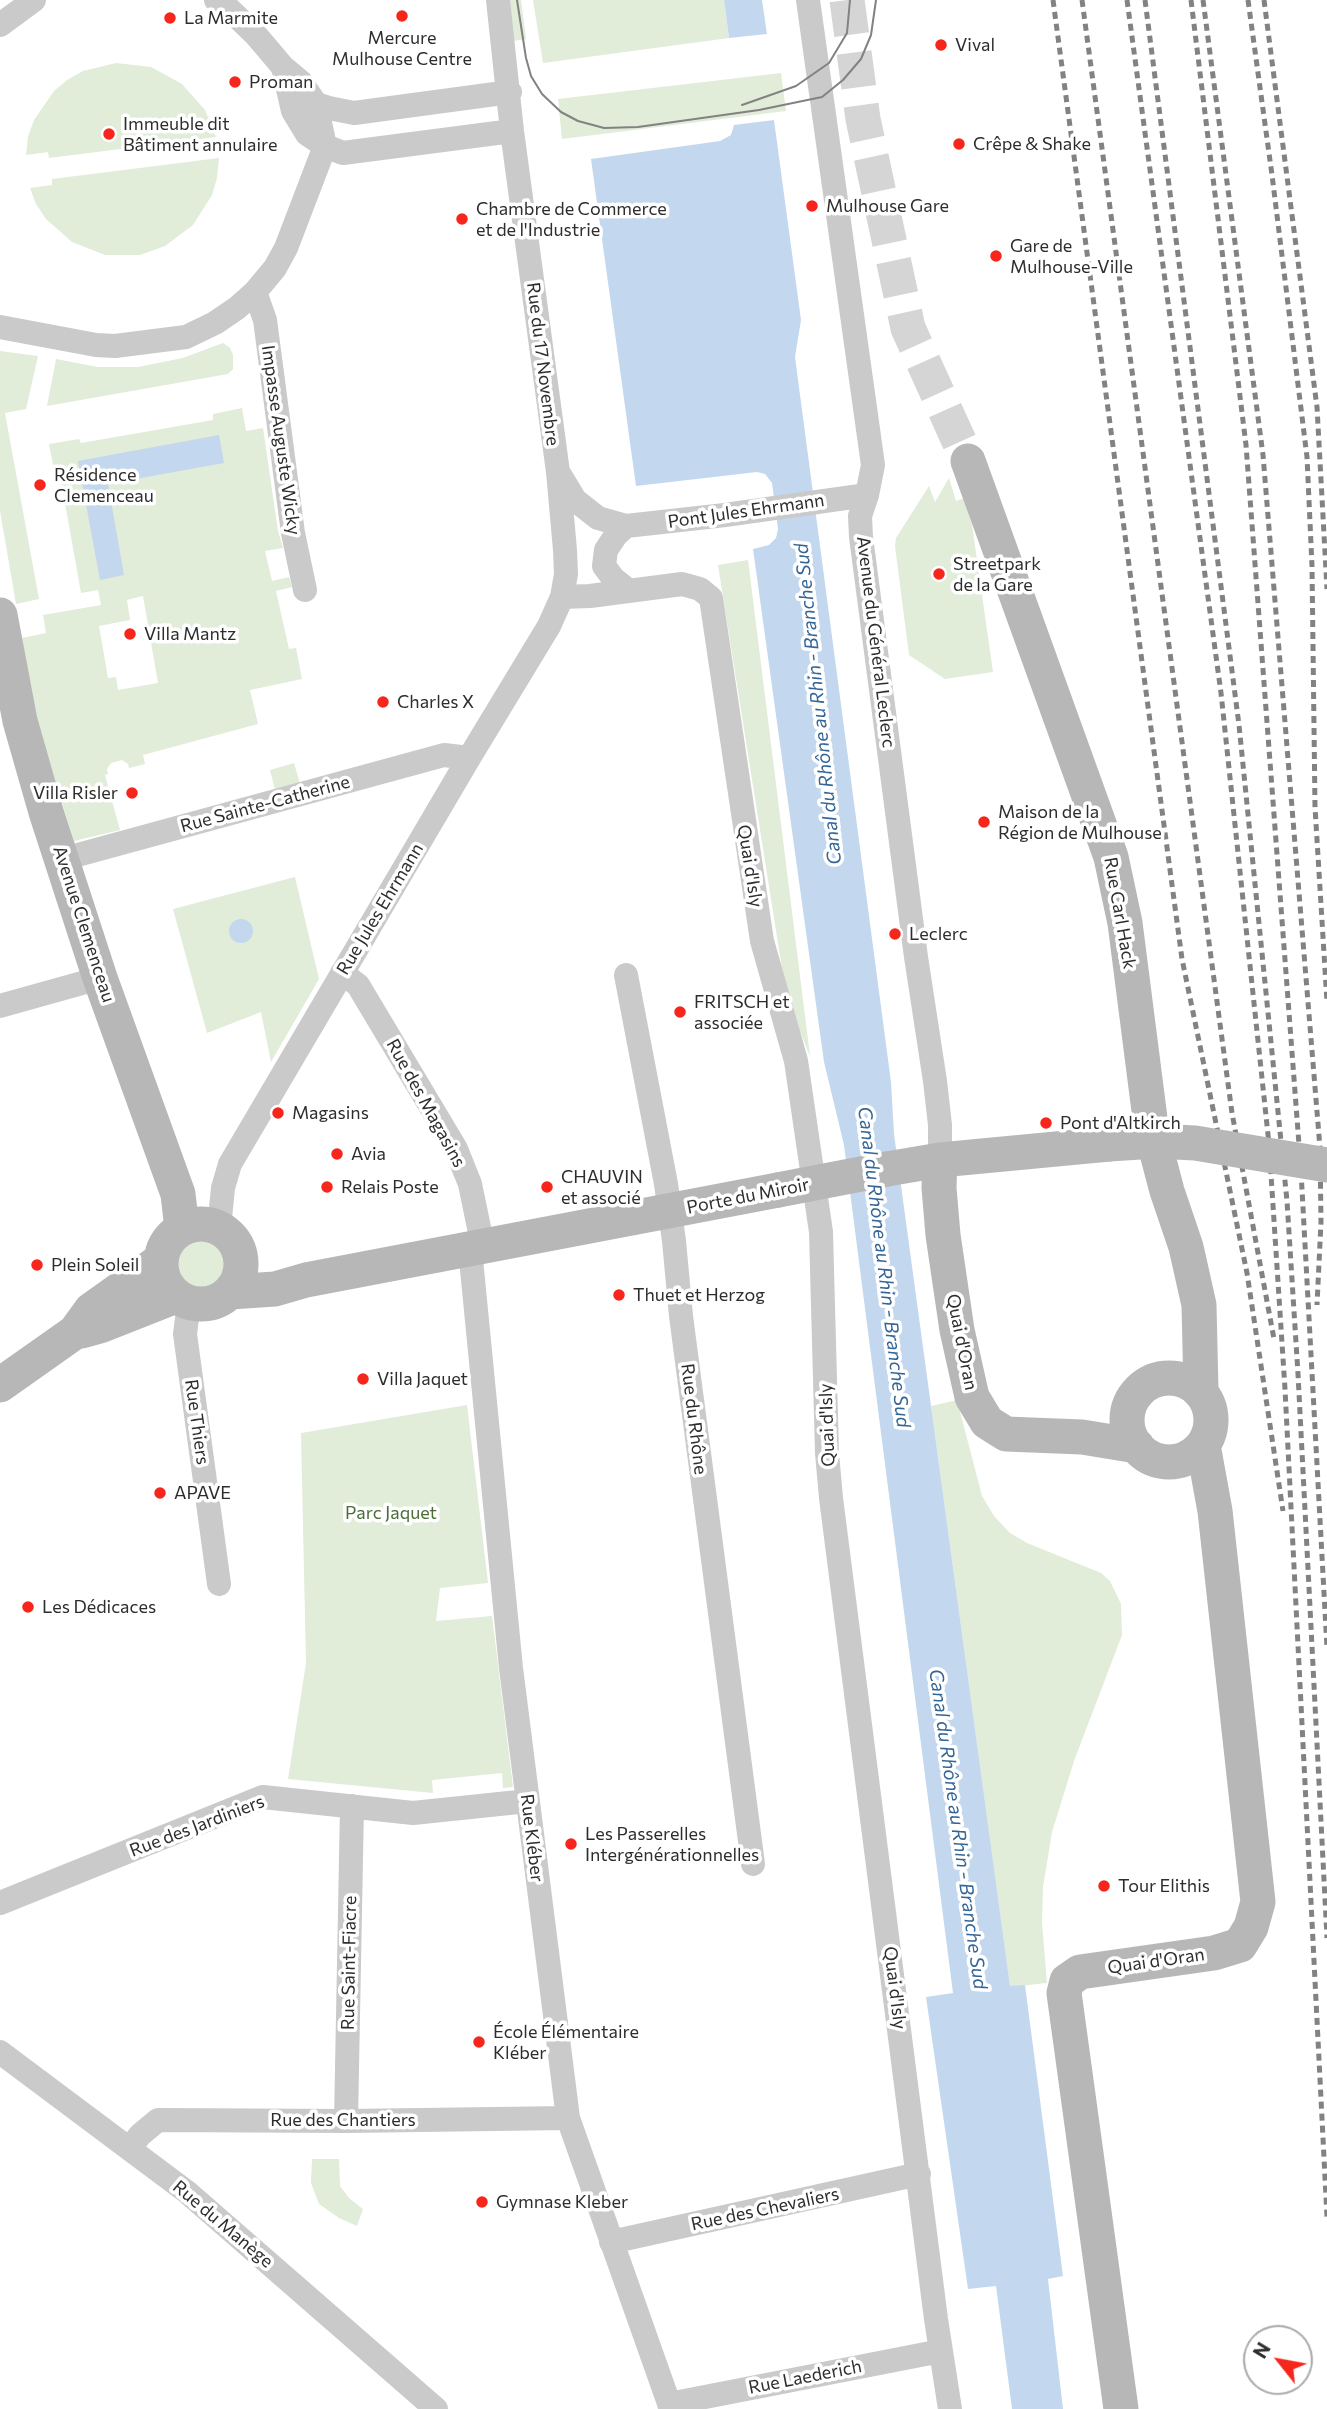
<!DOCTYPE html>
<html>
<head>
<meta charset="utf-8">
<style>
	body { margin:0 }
	#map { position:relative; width:1327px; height:2409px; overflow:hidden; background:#fff; font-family:Commissioner,sans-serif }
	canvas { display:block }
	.north { position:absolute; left:1243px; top:2325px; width:70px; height:70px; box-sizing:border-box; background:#fff; border:2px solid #ababab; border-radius:50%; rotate:301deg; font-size:19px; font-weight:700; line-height:28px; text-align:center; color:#2d2d2d }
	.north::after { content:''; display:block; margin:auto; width:24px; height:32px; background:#f6261d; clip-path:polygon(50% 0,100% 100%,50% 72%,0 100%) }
</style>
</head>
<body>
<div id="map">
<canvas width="1327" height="2409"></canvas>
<div class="north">N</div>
</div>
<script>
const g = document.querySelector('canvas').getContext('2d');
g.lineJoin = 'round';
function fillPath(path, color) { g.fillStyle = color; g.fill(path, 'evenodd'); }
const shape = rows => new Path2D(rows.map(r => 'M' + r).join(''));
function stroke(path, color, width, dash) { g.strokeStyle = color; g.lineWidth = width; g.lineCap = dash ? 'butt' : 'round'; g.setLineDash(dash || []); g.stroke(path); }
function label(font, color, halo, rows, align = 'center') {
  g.font = font + ' Commissioner,sans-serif'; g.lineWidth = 7; g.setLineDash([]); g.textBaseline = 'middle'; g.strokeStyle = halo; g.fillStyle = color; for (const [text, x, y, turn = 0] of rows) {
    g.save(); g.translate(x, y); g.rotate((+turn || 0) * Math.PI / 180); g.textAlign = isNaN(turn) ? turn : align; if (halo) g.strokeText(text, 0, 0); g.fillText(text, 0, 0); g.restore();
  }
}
const green = shape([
	[507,0,521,0,526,39,513,41],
	[533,0,724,0,729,38,543,63],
	[116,63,151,67,182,84,205,110,216,137,49,158,48,152,26,155,28,137,34,120,54,91,67,80,83,71],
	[781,73,786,111,562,139,558,99],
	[219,158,217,178,212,195,193,225,165,246,140,255,105,255,72,242,46,219,36,204,30,188,52,185,52,179],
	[223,343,230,348,233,355,233,369,228,374,47,406,56,359,98,367,138,367,183,358],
	[0,351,38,356,26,409,5,413,39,599,16,604,0,511],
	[242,408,246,431,263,428,278,531,283,548,265,551,272,581,289,577,292,587,276,591,289,649,296,648,302,679,250,690,258,724,143,755,145,764,129,768,128,764,122,760,111,763,107,769,108,774,105,775,120,830,74,841,35,718,22,638,46,633,43,615,101,605,98,590,81,593,60,475,55,475,49,444,79,439,81,443,213,420,213,414],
	[143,596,158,683,118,690,116,677,108,678,99,626,130,620,127,600],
	[949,478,956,501,964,498,972,525,993,672,945,679,909,655,895,546,896,538,929,486,935,502],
	[748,560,810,1056,787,1000,718,565],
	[294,763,300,784,275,790,270,770],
	[295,877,319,979,271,1062,261,1012,207,1033,173,909],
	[194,1225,207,1225,219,1228,230,1236,237,1247,241,1260,241,1273,237,1283,221,1299,211,1303,200,1305,167,1286,162,1274,165,1248,172,1237],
	[957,1400,982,1496,994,1516,1010,1533,1027,1543,1101,1573,1110,1581,1121,1604,1122,1635,1074,1761,1052,1832,1043,1887,1042,1923,1047,1983,1010,1987,931,1406],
	[467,1405,488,1583,440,1588,436,1621,492,1616,513,1787,503,1788,502,1773,432,1780,433,1793,288,1779,306,1663,301,1433],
	[312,2159,339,2159,340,2186,349,2198,363,2209,357,2226,339,2218,319,2204,311,2183]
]);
const water = shape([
	[724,0,762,0,767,34,729,38],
	[774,120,801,320,795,357,891,1082,894,1134,1010,1986,1025,1985,1063,2276,1048,2279,1063,2409,1012,2409,996,2286,968,2289,926,1997,953,1993,844,1145,824,1062,753,549,769,545,776,538,778,529,772,483,765,474,757,472,636,486,591,159,720,141,731,135,734,125],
	[219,435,224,463,108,484,124,575,100,580,78,461],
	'229 931a12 12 0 1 1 24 0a12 12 0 1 1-24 0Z'
]);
const secondaryTunnel = shape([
	[847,0,863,119,908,328,968,461]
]);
const street = shape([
	[216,0,228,8,255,34,283,67,301,82,316,104,329,108,354,113,510,92],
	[808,0,873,465,867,495,860,516,861,537,916,957,935,1081,940,1125,940,1160],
	[0,25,34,0],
	[283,67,293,111,307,134,325,146,343,153,512,131],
	[255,292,265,320,293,533,305,590],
	[0,327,96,345,115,346,186,337,215,323,237,308,255,292,275,268,286,248,325,146,316,104],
	[560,475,575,500,598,518,626,526,725,515,867,495],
	[626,526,616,535,606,550,604,566,613,578,628,590],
	[562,597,590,596,682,584,700,589,711,598,762,941,796,1061,821,1232,827,1453,831,1498,936,2319,950,2409],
	[63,859,444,755,469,758],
	[342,973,358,985,456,1149,470,1184,483,1247],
	[626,975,666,1184,674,1241,681,1316,753,1864],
	[0,1006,100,978],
	[219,1228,223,1188,230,1164,469,758,549,626,562,597,566,574,565,550,558,472,512,131,498,0],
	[470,1249,511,1668,568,2118,671,2409],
	[189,1303,185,1334,219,1584],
	[0,1903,263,1797,413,1813,528,1801],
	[0,2052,187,2192,436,2409],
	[346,2121,352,1806],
	[130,2148,140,2135,158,2120,346,2121,568,2118],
	[611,2242,919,2174],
	[669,2404,941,2351]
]);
const secondary = shape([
	[968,461,1111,857,1125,923,1152,1134,1167,1191,1186,1247,1199,1305,1201,1391],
	[0,615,20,721,46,812,100,978,178,1194,182,1229],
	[940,1160,939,1188,943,1235,957,1330,972,1397,987,1422,1006,1434,1082,1437,1137,1446],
	[887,1169,940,1160,1109,1144],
	'161 1264a40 40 0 1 1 80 0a40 40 0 1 1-80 0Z',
	[230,1292,275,1289,306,1280,778,1190],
	[82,1331,100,1326,176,1296],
	'1127 1420a42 42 0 1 1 84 0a42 42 0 1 1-84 0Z',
	[0,1385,75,1332,91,1310,161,1260],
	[1121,2409,1064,1993,1067,1981,1080,1972,1214,1953,1240,1945,1251,1927,1258,1902,1215,1511,1203,1445]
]);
const tram = shape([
	[517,0,526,58,531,76,542,94,561,112,578,121,604,128,638,127,759,110,822,97,843,80,861,59,871,35,876,0],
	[742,105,796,86,829,63,847,33,850,0]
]);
const rail = shape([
	[1053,0,1182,959,1247,1273,1283,1511],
	[1082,0,1232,1113,1274,1339],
	[1127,0,1221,693,1269,1144,1285,1389,1327,2217],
	[1145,0,1239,725,1287,1201,1298,1374,1327,1938],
	[1191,0,1246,445,1301,1171,1327,1648],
	[1203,0,1263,455,1320,1148,1321,1222,1317,1305],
	[1248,0,1272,175,1307,457,1312,566,1315,807,1327,1002],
	[1264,0,1317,407,1327,589]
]);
const secondaryBridge = shape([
	[1109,1144,1156,1141,1195,1143,1327,1165],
	[778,1190,887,1169]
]);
const markers = [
	[402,16,7,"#f6261d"],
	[170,18,7,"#f6261d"],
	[941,45,7,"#f6261d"],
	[235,82,7,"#f6261d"],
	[109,134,7,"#f6261d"],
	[959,144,7,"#f6261d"],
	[812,206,7,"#f6261d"],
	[462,219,7,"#f6261d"],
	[996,256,7,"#f6261d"],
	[40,485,7,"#f6261d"],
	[939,574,7,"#f6261d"],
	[130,634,7,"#f6261d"],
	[383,702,7,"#f6261d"],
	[132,793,7,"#f6261d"],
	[984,822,7,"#f6261d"],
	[895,934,7,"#f6261d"],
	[680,1012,7,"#f6261d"],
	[278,1113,7,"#f6261d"],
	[1046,1123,7,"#f6261d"],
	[337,1154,7,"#f6261d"],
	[327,1187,7,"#f6261d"],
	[547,1187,7,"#f6261d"],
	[37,1265,7,"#f6261d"],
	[619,1295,7,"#f6261d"],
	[363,1379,7,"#f6261d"],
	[160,1493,7,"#f6261d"],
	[28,1607,7,"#f6261d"],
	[571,1844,7,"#f6261d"],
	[1104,1886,7,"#f6261d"],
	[479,2042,7,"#f6261d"],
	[482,2202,7,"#f6261d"]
];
const poiNames = [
	["La Marmite",184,18],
	["Mercure",402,38,"center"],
	["Mulhouse Centre",402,59,"center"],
	["Vival",955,45],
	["Proman",249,82],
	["Immeuble dit",123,124],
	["Bâtiment annulaire",123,145],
	["Crêpe & Shake",973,144],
	["Mulhouse Gare",826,206],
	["Chambre de Commerce",476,209],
	["et de l'Industrie",476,230],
	["Gare de",1010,246],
	["Mulhouse-Ville",1010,267],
	["Résidence",54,475],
	["Clemenceau",54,496],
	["Streetpark",953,564],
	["de la Gare",953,585],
	["Villa Mantz",144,634],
	["Charles X",397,702],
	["Villa Risler",118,793,"right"],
	["Maison de la",998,812],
	["Région de Mulhouse",998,833],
	["Leclerc",909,934],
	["FRITSCH et",694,1002],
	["associée",694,1023],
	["Magasins",292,1113],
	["Pont d'Altkirch",1060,1123],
	["Avia",351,1154],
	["CHAUVIN",561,1177],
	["et associé",561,1198],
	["Relais Poste",341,1187],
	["Plein Soleil",51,1265],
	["Thuet et Herzog",633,1295],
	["Villa Jaquet",377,1379],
	["APAVE",174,1493],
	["Les Dédicaces",42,1607],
	["Les Passerelles",585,1834],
	["Intergénérationnelles",585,1855],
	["Tour Elithis",1118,1886],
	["École Élémentaire",493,2032],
	["Kléber",493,2053],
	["Gymnase Kleber",496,2202]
];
const streetNames = [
	["Rue du 17 Novembre",543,364,83],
	["Impasse Auguste Wicky",281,440,82],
	["Pont Jules Ehrmann",746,511,-8],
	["Avenue du Général Leclerc",876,642,83],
	["Rue Sainte-Catherine",265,804,-15],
	["Quai d'Isly",750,866,81],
	["Rue Jules Ehrmann",380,909,-59],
	["Rue Carl Hack",1120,913,80],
	["Avenue Clemenceau",84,924,72],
	["Rue des Magasins",426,1103,61],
	["Porte du Miroir",748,1196,-11],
	["Quai d'Oran",962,1342,79],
	["Rue du Rhône",694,1419,83],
	["Rue Thiers",197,1422,82],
	["Quai d'Isly",827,1425,-92],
	["Rue des Jardiniers",197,1826,-21],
	["Rue Kléber",532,1838,83],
	["Quai d'Oran",1156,1961,-8],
	["Rue Saint-Fiacre",349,1963,-89],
	["Quai d'Isly",895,1988,83],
	["Rue des Chantiers",343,2120],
	["Rue des Chevaliers",765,2209,-12],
	["Rue du Manège",223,2224,40],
	["Rue Laederich",805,2377,-11]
];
const parkNames = [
	["Parc Jaquet",391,1513]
];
const waterNames = [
	["Canal du Rhône au Rhin - Branche Sud",818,704,-96],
	["Canal du Rhône au Rhin - Branche Sud",884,1267,83],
	["Canal du Rhône au Rhin - Branche Sud",958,1829,82]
];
fillPath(green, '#e1ecd9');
fillPath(water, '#c3d8ee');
stroke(secondaryTunnel, '#d5d5d5', 35, [35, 18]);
stroke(street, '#cacaca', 24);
stroke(secondary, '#b7b7b7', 35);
stroke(tram, '#828282', 2);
stroke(rail, '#828282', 5, [7, 5]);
stroke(secondaryBridge, '#b7b7b7', 35);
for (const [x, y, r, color] of markers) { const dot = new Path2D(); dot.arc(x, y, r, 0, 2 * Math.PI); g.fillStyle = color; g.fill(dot); stroke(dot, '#fff', 2.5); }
label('18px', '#2d2d2d', '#fff', poiNames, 'left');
label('18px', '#2d2d2d', '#fff', streetNames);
label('18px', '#4a6d36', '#fff', parkNames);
label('italic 19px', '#346597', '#fff', waterNames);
</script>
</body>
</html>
